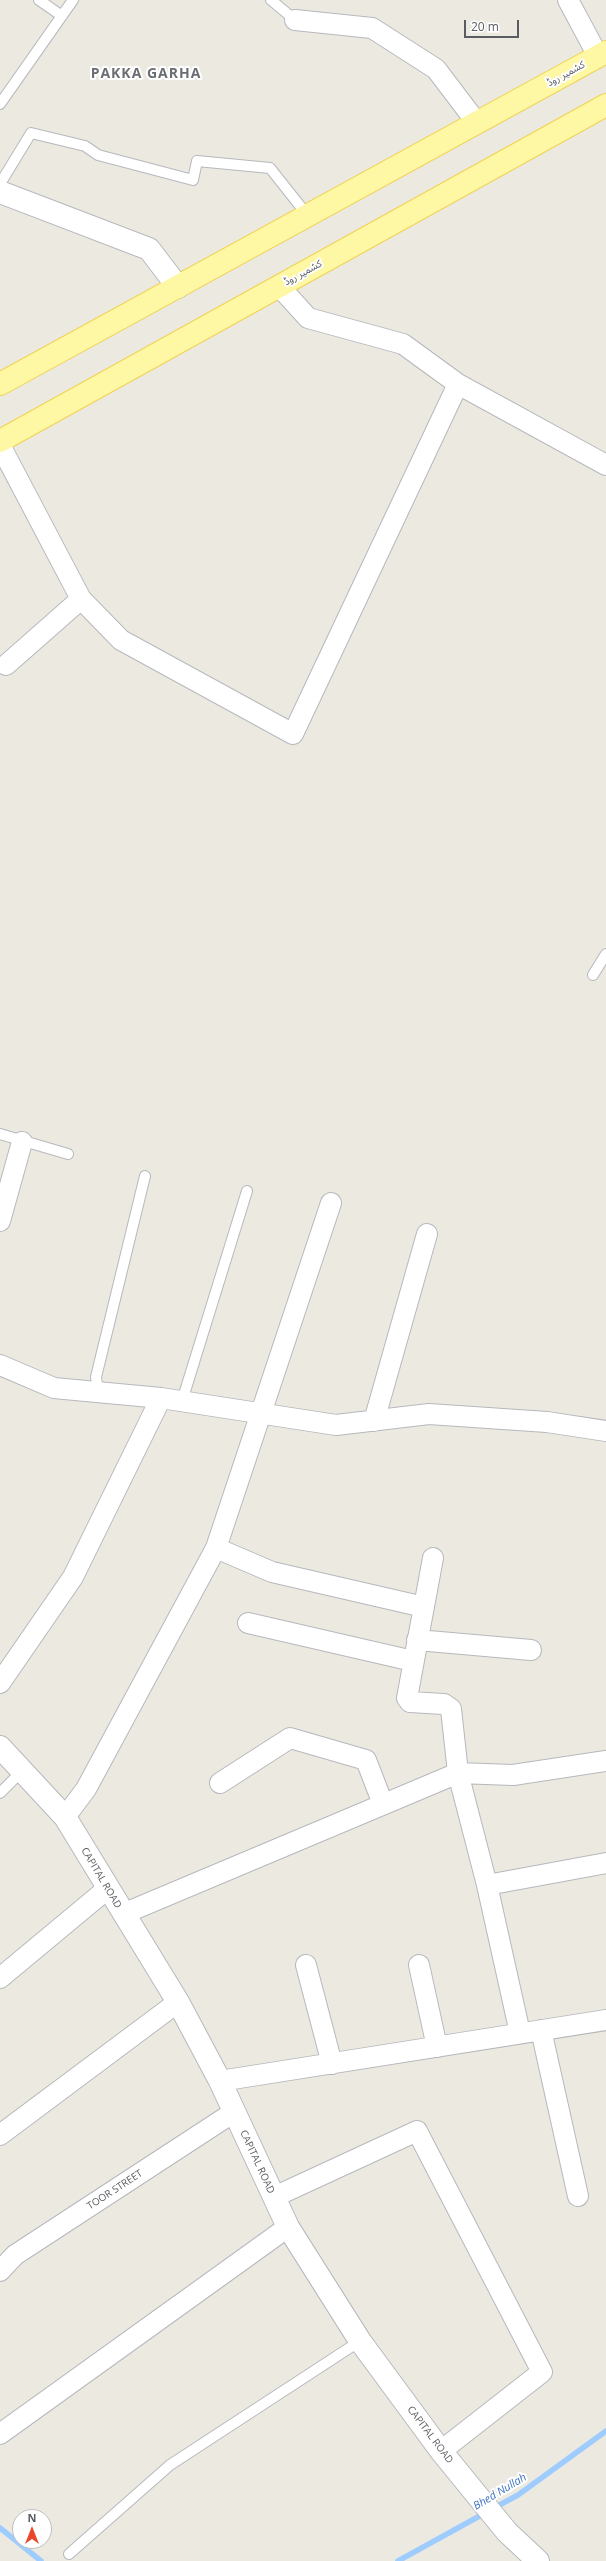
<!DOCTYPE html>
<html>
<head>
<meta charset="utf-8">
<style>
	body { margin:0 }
	#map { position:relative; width:606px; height:2561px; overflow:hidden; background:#eceae0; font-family:"Open Sans",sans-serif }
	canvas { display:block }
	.north { position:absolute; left:12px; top:2509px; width:40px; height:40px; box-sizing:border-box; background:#fff; border:1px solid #bdbec0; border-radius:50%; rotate:0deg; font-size:11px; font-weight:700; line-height:16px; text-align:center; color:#595c61 }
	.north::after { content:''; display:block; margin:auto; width:14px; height:18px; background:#e8492a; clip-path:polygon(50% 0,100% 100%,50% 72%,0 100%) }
	.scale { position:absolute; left:464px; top:20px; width:55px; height:18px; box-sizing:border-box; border:2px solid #595c61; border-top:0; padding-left:5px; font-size:12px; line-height:14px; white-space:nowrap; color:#595c61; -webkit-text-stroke:3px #fff; paint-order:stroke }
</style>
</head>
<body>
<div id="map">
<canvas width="606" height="2561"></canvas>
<div class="north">N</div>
<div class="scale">20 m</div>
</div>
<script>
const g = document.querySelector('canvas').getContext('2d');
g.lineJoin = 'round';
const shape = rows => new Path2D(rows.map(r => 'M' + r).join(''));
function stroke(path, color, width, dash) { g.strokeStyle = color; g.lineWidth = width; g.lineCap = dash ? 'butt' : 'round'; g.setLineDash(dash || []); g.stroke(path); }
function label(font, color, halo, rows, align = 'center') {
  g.font = font + ' "Open Sans","Noto Sans Arabic",sans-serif'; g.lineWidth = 4; g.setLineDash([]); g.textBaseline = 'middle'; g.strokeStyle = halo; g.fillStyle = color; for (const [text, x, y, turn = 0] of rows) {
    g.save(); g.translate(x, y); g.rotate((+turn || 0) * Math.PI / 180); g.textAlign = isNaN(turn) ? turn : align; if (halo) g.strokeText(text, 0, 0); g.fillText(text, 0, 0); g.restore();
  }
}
const stream = shape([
	[494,2508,518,2495,606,2431],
	[0,2528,41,2561],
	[398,2561,485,2513]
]);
const service = shape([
	[39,0,62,16],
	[271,0,295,20],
	[0,104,73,0],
	[0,184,31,133,85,146,98,155,193,180,197,161,270,168,308,216],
	[593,975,606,954],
	[0,1134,68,1154],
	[98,1392,96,1377,145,1176],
	[182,1401,247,1191],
	[0,1793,21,1772],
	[69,2554,170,2465,360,2341]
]);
const minor = shape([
	[568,0,598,56],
	[295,20,372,28,436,69,477,123],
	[279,286,308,318,403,344,458,384,606,465],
	[0,445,81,599,121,640,293,734,458,384],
	[6,665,81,599],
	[0,1221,22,1142],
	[0,1365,54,1388,161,1398,336,1425,429,1414,547,1422,606,1431],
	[374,1421,427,1234],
	[216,1548,272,1572,424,1607],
	[433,1558,407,1698,410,1702,444,1704,451,1709,458,1773,487,1885,520,2033],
	[248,1623,413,1661],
	[417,1640,531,1650],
	[0,1683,73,1577,161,1398],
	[220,1783,290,1738,366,1760,383,1804],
	[65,1817,86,1789,216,1548,331,1203],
	[487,1885,606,1863],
	[123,1914,458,1773,513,1775,606,1761],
	[306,1965,332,2064],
	[419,1965,437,2047],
	[0,1978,107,1889],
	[541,2030,578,2196],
	[220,2081,606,2020],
	[0,2135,178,2002],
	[274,2197,417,2131,542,2372,441,2451],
	[0,2271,15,2255,234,2112],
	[0,2434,288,2227]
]);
const tertiary = shape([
	[0,192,149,249,178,287],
	[0,1747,65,1817,178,2002,220,2081,288,2227,360,2341,441,2451,507,2532,538,2561]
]);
const primary = shape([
	[0,384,606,52],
	[0,441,606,105]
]);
const streetNames = [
	["کشمیر روڈ",566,74,-29],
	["کشمیر روڈ",303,273,-29],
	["CAPITAL ROAD",101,1878,59],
	["CAPITAL ROAD",257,2162,65],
	["TOOR STREET",115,2190,-33],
	["CAPITAL ROAD",430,2435,53]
];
const waterNames = [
	["Bhed Nullah",500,2492,-31]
];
const districtNames = [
	["PAKKA GARHA",146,74]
];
stroke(stream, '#9eccfe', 5.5);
stroke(service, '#b6b8bd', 12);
stroke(minor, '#b6b8bd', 22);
stroke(tertiary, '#b6b8bd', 24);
stroke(primary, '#f0d255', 24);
stroke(service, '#fff', 10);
stroke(minor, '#fff', 20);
stroke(tertiary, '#fff', 22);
stroke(primary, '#fef7a3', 22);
label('10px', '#595c61', '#fff', streetNames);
label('italic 11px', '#4175c1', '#fff', waterNames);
g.letterSpacing = '1px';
label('bold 14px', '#6a6e73', '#fff', districtNames);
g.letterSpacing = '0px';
</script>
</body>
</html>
